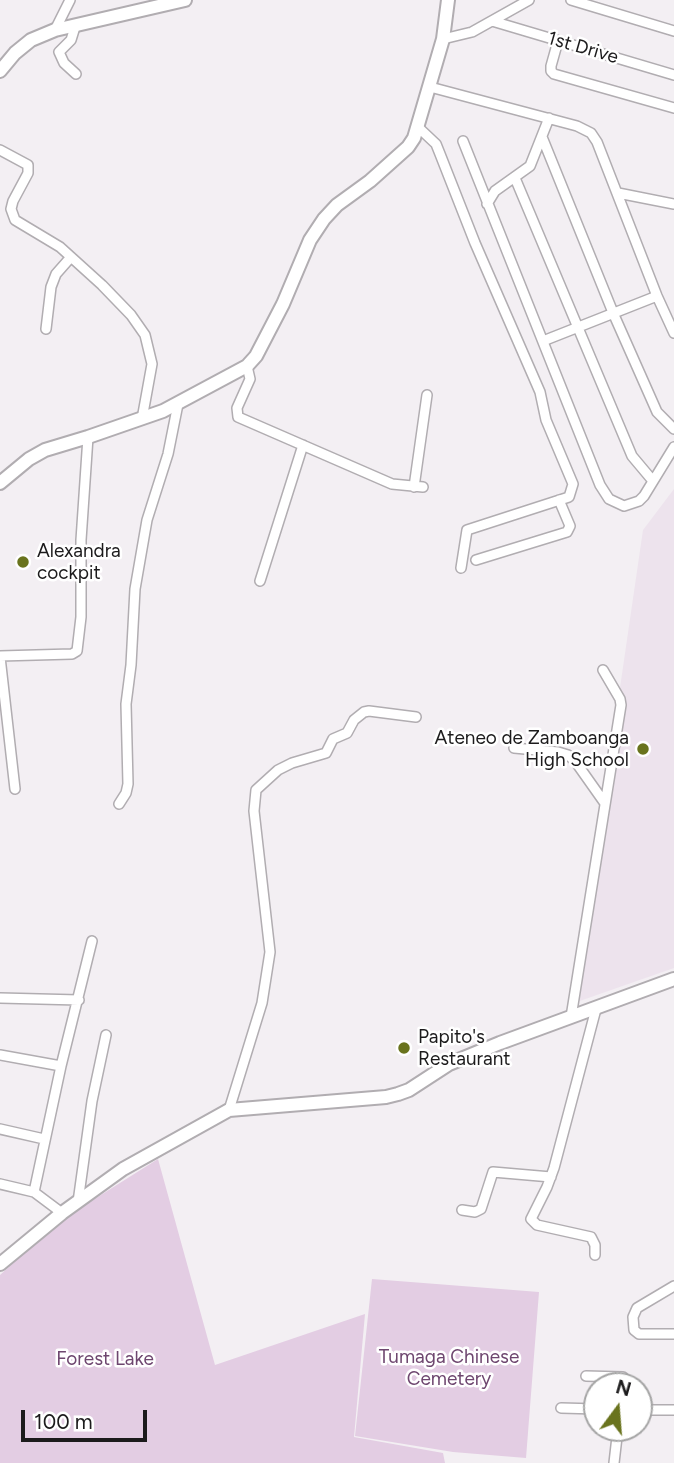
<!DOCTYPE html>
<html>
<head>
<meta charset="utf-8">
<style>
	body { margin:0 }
	#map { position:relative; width:674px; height:1463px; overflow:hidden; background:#f3eff3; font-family:Figtree,sans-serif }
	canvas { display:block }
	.north { position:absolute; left:583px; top:1372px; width:70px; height:70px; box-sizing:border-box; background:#fff; border:2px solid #a4a4a4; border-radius:50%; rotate:16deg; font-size:19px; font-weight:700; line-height:28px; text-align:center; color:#1c1b1c }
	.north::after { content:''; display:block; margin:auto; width:24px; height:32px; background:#69731d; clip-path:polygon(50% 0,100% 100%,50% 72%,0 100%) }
	.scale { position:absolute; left:21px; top:1410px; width:126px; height:32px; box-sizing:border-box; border:4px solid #1c1b1c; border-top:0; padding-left:9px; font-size:21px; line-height:24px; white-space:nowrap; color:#1c1b1c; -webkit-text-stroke:5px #fff; paint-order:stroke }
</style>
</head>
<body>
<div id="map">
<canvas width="674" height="1463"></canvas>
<div class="north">N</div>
<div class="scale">100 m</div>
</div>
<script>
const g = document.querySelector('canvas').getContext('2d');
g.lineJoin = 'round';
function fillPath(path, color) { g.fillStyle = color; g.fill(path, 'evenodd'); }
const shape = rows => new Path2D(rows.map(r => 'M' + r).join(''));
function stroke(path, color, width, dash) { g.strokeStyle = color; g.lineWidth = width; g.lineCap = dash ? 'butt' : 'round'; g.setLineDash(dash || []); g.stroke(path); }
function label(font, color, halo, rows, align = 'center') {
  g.font = font + ' Figtree,sans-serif'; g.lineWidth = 5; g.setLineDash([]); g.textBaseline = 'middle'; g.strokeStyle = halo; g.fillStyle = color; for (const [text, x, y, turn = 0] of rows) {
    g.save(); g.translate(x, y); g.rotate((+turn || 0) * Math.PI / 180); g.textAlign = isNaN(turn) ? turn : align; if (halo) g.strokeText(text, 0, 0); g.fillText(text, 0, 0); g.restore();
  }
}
const built = shape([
	[674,489,674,968,574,1003,643,530]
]);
const green = shape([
	[158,1159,215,1365,365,1314,354,1437,443,1453,445,1463,0,1463,0,1275,58,1222],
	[372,1279,539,1292,526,1458,453,1452,355,1436]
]);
const street = shape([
	[571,0,674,31],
	[492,21,674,75],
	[75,27,71,40,59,52,64,63,76,74],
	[55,30,70,0],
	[443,39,472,32,529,0],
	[558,41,551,66,551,71,554,74,674,108],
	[430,87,577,126,591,133,597,142,657,296,674,333],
	[419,128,436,144,440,154,475,243,540,392,546,420,573,484,569,497,467,530,461,568],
	[542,137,614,315,657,412,674,429],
	[463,141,600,485,609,499,624,506,639,501,644,496,674,447],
	[0,150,28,165,28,173,13,201,11,209,15,220,60,247,102,285,131,315,145,335,152,364,142,419],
	[515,178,632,456,653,481],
	[618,193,674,204],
	[487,204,495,191,530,166,549,118],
	[46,329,51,287,56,274,71,257],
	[543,341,657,296],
	[247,366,250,379,237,408,238,417,392,484,423,487],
	[414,487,427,395],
	[476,560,567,532,570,526,559,500],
	[260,581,303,445],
	[0,656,72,654,77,651,81,617,81,540,88,437],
	[0,657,15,789],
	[514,748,558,752,568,755,575,761,604,802],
	[119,804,126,793,128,784,126,704,131,665,135,589,147,520,168,454,178,404],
	[0,998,79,1000],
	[571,1017,621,705,620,699,603,670],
	[0,1055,61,1066],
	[229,1110,262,1003,270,952,254,811,256,790,278,770,292,763,326,753,333,739,347,733,354,720,364,712,369,711,416,717],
	[0,1129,44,1139],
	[0,1184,34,1192,62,1213],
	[34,1192,61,1066,92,941],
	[78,1202,92,1101,106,1035],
	[462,1210,475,1212,481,1209,493,1172,551,1177],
	[595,1255,595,1245,591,1237,537,1225,531,1219,547,1187,554,1168,596,1009],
	[674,1286,637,1308,633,1317,634,1330,639,1334,674,1334],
	[586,1376,623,1377,622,1386],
	[561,1408,597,1409],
	[639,1410,674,1410],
	[614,1463,618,1428]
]);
const secondary = shape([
	[0,71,15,53,31,40,55,30,185,0],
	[0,483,29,459,45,450,88,437,163,411,247,366,256,356,283,304,310,240,324,219,337,205,370,181,408,147,414,138,443,39,448,0],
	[0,1264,62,1213,123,1169,229,1110,386,1097,398,1094,409,1090,449,1064,500,1043,674,979]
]);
const markers = [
	[23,562,7,"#69731d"],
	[643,749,7,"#69731d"],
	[404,1048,7,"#69731d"]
];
const streetNames = [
	["1st Drive",583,48,16]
];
const poiNames = [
	["Alexandra",37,551],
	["cockpit",37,573],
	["Ateneo de Zamboanga",629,738,"right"],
	["High School",629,760,"right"],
	["Papito's",418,1037],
	["Restaurant",418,1059]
];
const parkNames = [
	["Tumaga Chinese",449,1357],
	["Cemetery",449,1379],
	["Forest Lake",105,1359]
];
fillPath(built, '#ede3ed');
fillPath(green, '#e3cde3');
stroke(street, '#b1adb1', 12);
stroke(secondary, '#b1adb1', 16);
stroke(street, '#fff', 9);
stroke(secondary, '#fff', 12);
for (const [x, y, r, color] of markers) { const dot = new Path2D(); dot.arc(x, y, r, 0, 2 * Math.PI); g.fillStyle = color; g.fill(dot); stroke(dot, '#fff', 2.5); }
label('19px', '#1c1b1c', '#fff', streetNames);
label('19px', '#1c1b1c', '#fff', poiNames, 'left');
label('19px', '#6e466f', '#fff', parkNames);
</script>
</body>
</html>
